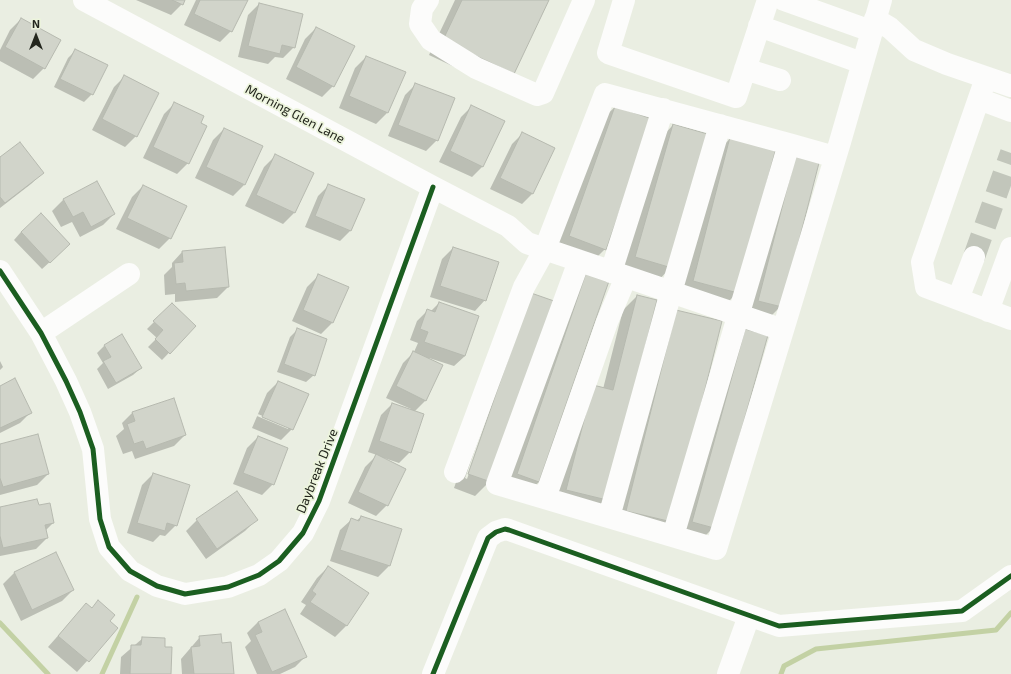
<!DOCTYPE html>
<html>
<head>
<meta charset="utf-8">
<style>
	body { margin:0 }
	#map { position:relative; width:1011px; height:674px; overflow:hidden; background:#eaeee2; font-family:"Exo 2",sans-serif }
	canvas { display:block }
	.north { position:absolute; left:16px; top:16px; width:40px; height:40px; -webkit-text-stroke:3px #ecf4dc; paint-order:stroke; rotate:0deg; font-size:11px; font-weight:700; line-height:16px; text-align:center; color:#23261d }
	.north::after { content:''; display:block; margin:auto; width:14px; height:18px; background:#23261d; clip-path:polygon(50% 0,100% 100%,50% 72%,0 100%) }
</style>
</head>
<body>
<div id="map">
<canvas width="1011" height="674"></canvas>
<div class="north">N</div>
</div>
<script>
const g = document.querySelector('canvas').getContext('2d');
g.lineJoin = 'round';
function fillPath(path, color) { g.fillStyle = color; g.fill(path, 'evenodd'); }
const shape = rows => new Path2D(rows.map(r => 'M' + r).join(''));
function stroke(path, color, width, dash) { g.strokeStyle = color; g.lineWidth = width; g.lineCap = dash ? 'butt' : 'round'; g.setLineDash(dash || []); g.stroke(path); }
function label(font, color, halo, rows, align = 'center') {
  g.font = font + ' "Exo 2",sans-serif'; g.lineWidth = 3.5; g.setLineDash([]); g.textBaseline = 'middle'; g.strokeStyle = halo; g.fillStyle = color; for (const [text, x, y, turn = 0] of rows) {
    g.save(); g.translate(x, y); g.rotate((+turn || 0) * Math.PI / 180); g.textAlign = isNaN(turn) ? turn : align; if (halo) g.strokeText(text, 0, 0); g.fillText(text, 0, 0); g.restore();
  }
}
const shadow = shape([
	[136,0,184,0,182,4,171,15],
	[196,0,246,0,231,31,220,42,184,25],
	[455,0,548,0,499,88,429,55],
	[259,4,294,47,283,58,275,57,268,64,238,57,248,15],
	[21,19,44,68,33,79,0,61,0,50,10,30],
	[316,28,333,86,322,97,286,79,305,39],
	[76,50,106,65,92,94,84,102,54,87,68,58],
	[366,57,387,113,376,124,339,108,355,68],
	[125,76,136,136,125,147,92,130,114,87],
	[416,84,437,140,426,151,388,136,405,95],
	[175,103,188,163,177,174,143,158,164,114],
	[472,106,483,166,472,177,439,162,461,117],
	[615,107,605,249,591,263,555,251,600,121],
	[673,125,671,267,657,282,621,271,659,140],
	[224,129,244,185,233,196,195,178,213,140],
	[523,133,533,193,522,204,490,189,512,144],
	[731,138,737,293,723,307,679,296,716,152],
	[275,156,313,174,294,213,283,224,245,206,264,167],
	[0,159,42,173,31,184,0,208],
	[786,165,781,306,770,317,747,312],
	[96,182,114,214,103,225,80,237,72,222,61,227,52,211,63,200],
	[329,185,351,230,340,241,305,227,318,196],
	[143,186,170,238,159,249,116,229,132,197],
	[21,232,62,251,42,269,14,240],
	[453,248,485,300,475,311,430,297,442,259],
	[182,252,228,287,217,298,175,302,175,294,165,295,164,275,172,267,172,263],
	[586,274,539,482,524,496,503,489,572,288],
	[318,276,332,323,321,334,292,321,307,287],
	[531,294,553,302,490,481,475,496,454,488,517,309],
	[524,310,526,310,467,479,465,478],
	[637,296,606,499,591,514,552,504,579,401,603,389,623,310],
	[439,303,465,356,454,366,429,358,426,400,414,412,410,452,399,463,384,458,383,459,387,505,376,516,348,503,365,467,377,455,368,452,381,415,392,404,410,411,411,409,386,398,403,363,414,352,418,343,410,340,417,321,428,310,431,311],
	[172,304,195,326,162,360,148,347,157,338,147,329],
	[662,325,671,521,657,536,612,525],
	[297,330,314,375,306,382,277,372,290,337],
	[122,335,141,368,133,375,108,389,97,369,103,363,97,353,104,346],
	[767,336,713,528,699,542,678,536,731,345],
	[0,361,3,367,0,370],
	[278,382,292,429,281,440,252,428,267,393],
	[258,414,288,427,288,429,257,416],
	[0,387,31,412,20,423,0,433],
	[133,412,185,435,174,446,135,459,132,451,123,454,116,436,124,429,122,423],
	[258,437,273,484,262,495,233,484,247,448],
	[0,445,48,474,37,485,0,495],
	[153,474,176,525,165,536,160,535,153,542,127,533,142,485],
	[237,492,256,520,245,531,206,559,186,531,197,520],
	[38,506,53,523,46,530,47,538,36,549,0,556,0,508],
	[361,517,401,530,389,566,378,577,330,561,340,530,351,520,356,521],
	[55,553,73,590,62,601,21,621,3,584,14,573],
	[328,567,368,593,346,626,335,637,300,614,306,605,301,602,317,578],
	[86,604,117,628,77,672,48,647],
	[258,622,306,656,295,667,280,674,257,674,245,647,251,641,247,633],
	[200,637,221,644,233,674,182,674,181,659],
	[143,638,164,648,170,674,120,674,121,657]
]);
const stream = shape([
	[0,623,48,674],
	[102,674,137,597],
	[781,674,784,666,816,649,996,630,1011,613]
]);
const building = shape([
	[172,0,185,0,183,5,172,0],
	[200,0,248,0,232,32,194,14,200,0],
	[462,0,549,0,514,74,443,40,462,0],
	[259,3,303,14,295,48,282,45,280,54,248,46,259,3],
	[21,18,61,40,45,69,5,47,21,18],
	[316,27,355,46,334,87,296,67,316,27],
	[75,49,108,65,93,95,60,79,75,49],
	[366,56,406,72,388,113,349,96,366,56],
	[124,75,159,93,137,137,102,119,124,75],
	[415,83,455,98,438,141,398,125,415,83],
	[174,102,204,116,201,123,207,126,189,164,153,147,174,102],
	[471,105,505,121,483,167,450,151,471,105],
	[615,106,652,119,606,250,569,236,615,106],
	[673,124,711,135,672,268,635,257,673,124],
	[224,128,263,146,245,185,206,167,224,128],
	[522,132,555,148,533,194,500,178,522,132],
	[730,137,776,148,738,293,693,281,730,137],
	[20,142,44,173,5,203,0,197,0,157,20,142],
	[796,153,820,159,782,307,758,301,796,153],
	[275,154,314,173,295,213,256,195,275,154],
	[97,181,115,214,91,227,83,212,73,217,63,199,97,181],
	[328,184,365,199,351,231,315,216,328,184],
	[143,185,187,206,171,239,127,218,143,185],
	[41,213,70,244,50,263,21,232,41,213],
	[225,247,229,287,186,291,185,283,176,284,174,263,183,262,182,251,225,247],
	[453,247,499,262,486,301,440,286,453,247],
	[586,273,609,281,539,482,517,474,586,273],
	[318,274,349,287,333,323,303,310,318,274],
	[531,293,554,301,491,482,468,474,531,293],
	[637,295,657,300,607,500,566,490,593,385,613,390,637,295],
	[439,302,479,316,465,356,424,342,428,332,420,329,427,309,435,312,439,302],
	[172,303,196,326,170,354,155,339,163,330,153,321,172,303],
	[676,310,722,321,672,522,626,511,676,310],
	[297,328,327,339,315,376,284,364,297,328],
	[745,329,768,335,714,528,692,522,745,329],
	[122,334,142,368,116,383,103,361,111,357,104,345,122,334],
	[413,351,443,365,426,401,396,386,413,351],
	[15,378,32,413,0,428,0,386,15,378],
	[278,381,309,394,293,430,262,417,278,381],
	[174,398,186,435,146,449,143,441,134,444,127,424,135,421,132,412,174,398],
	[392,403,424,414,411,453,379,441,392,403],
	[38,434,49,474,3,487,0,478,0,444,38,434],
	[258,436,288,448,274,485,243,473,258,436],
	[376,454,406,469,388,506,358,492,376,454],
	[153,473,190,485,177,526,167,523,165,531,137,523,153,473],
	[237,491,258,520,217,549,196,519,237,491],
	[37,499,39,505,50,503,54,523,45,525,48,538,3,548,0,536,0,507,37,499],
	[361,516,402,529,390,566,340,550,351,518,359,521,361,516],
	[56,552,74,590,32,610,14,572,56,552],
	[328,566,369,593,347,626,310,602,316,594,312,591,328,566],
	[98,600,115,615,110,621,118,628,89,662,58,636,86,603,92,608,98,600],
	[285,609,307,657,272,672,255,635,262,632,258,622,285,609],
	[221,634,222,643,231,642,234,674,194,674,191,647,200,646,199,636,221,634],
	[142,637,165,638,165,647,172,647,171,674,130,674,131,645,141,645,142,637]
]);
const minorTunnel = shape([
	[974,257,1011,153]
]);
const minor = shape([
	[84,0,433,187,508,226,527,243,783,330,840,142,881,0],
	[428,0,422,9,420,24,431,40,476,68,537,95,543,93,584,0],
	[624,0,608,53,736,97,768,0],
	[784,0,871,31],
	[875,19,890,28,914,50,947,64,1011,86],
	[759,26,862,63],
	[745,69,780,80],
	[986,78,922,262,926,287,1011,319],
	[979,99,1011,111],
	[579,261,497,484,716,549,783,330],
	[0,271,41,333,66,381,80,412,93,449,100,519,109,547,130,571,157,586,185,594,228,587,259,575,279,561,303,533,319,501,433,187],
	[611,272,663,109],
	[958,299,974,257],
	[988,311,1011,248],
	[41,333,129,274],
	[455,472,524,287,545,249,605,94,789,144],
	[545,498,607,322,626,277],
	[609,517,671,292,720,125],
	[673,536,789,144,835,157],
	[433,674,488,538,496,532,505,529,509,530,779,626,962,611,1011,576],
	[728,674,749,616]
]);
const cycleway = shape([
	[0,271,41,333,66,381,80,412,93,449,100,519,109,547,130,571,157,586,185,594,228,587,259,575,279,561,303,533,319,501,433,187],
	[433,674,488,538,496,532,505,529,509,530,779,626,962,611,1011,576]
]);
const streetNames = [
	["Morning Glen Lane",295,114,28],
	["Daybreak Drive",317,471,-68]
];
fillPath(shadow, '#0003');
stroke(stream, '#c3d1a4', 5);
fillPath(building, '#d1d4ca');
stroke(building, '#b6b9af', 1);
stroke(minorTunnel, '#c2c6bb', 22, [22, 11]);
stroke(minor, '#fcfcfb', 22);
stroke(cycleway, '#1b5e20', 5);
label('13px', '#23261d', '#ecf4dc', streetNames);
</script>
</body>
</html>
